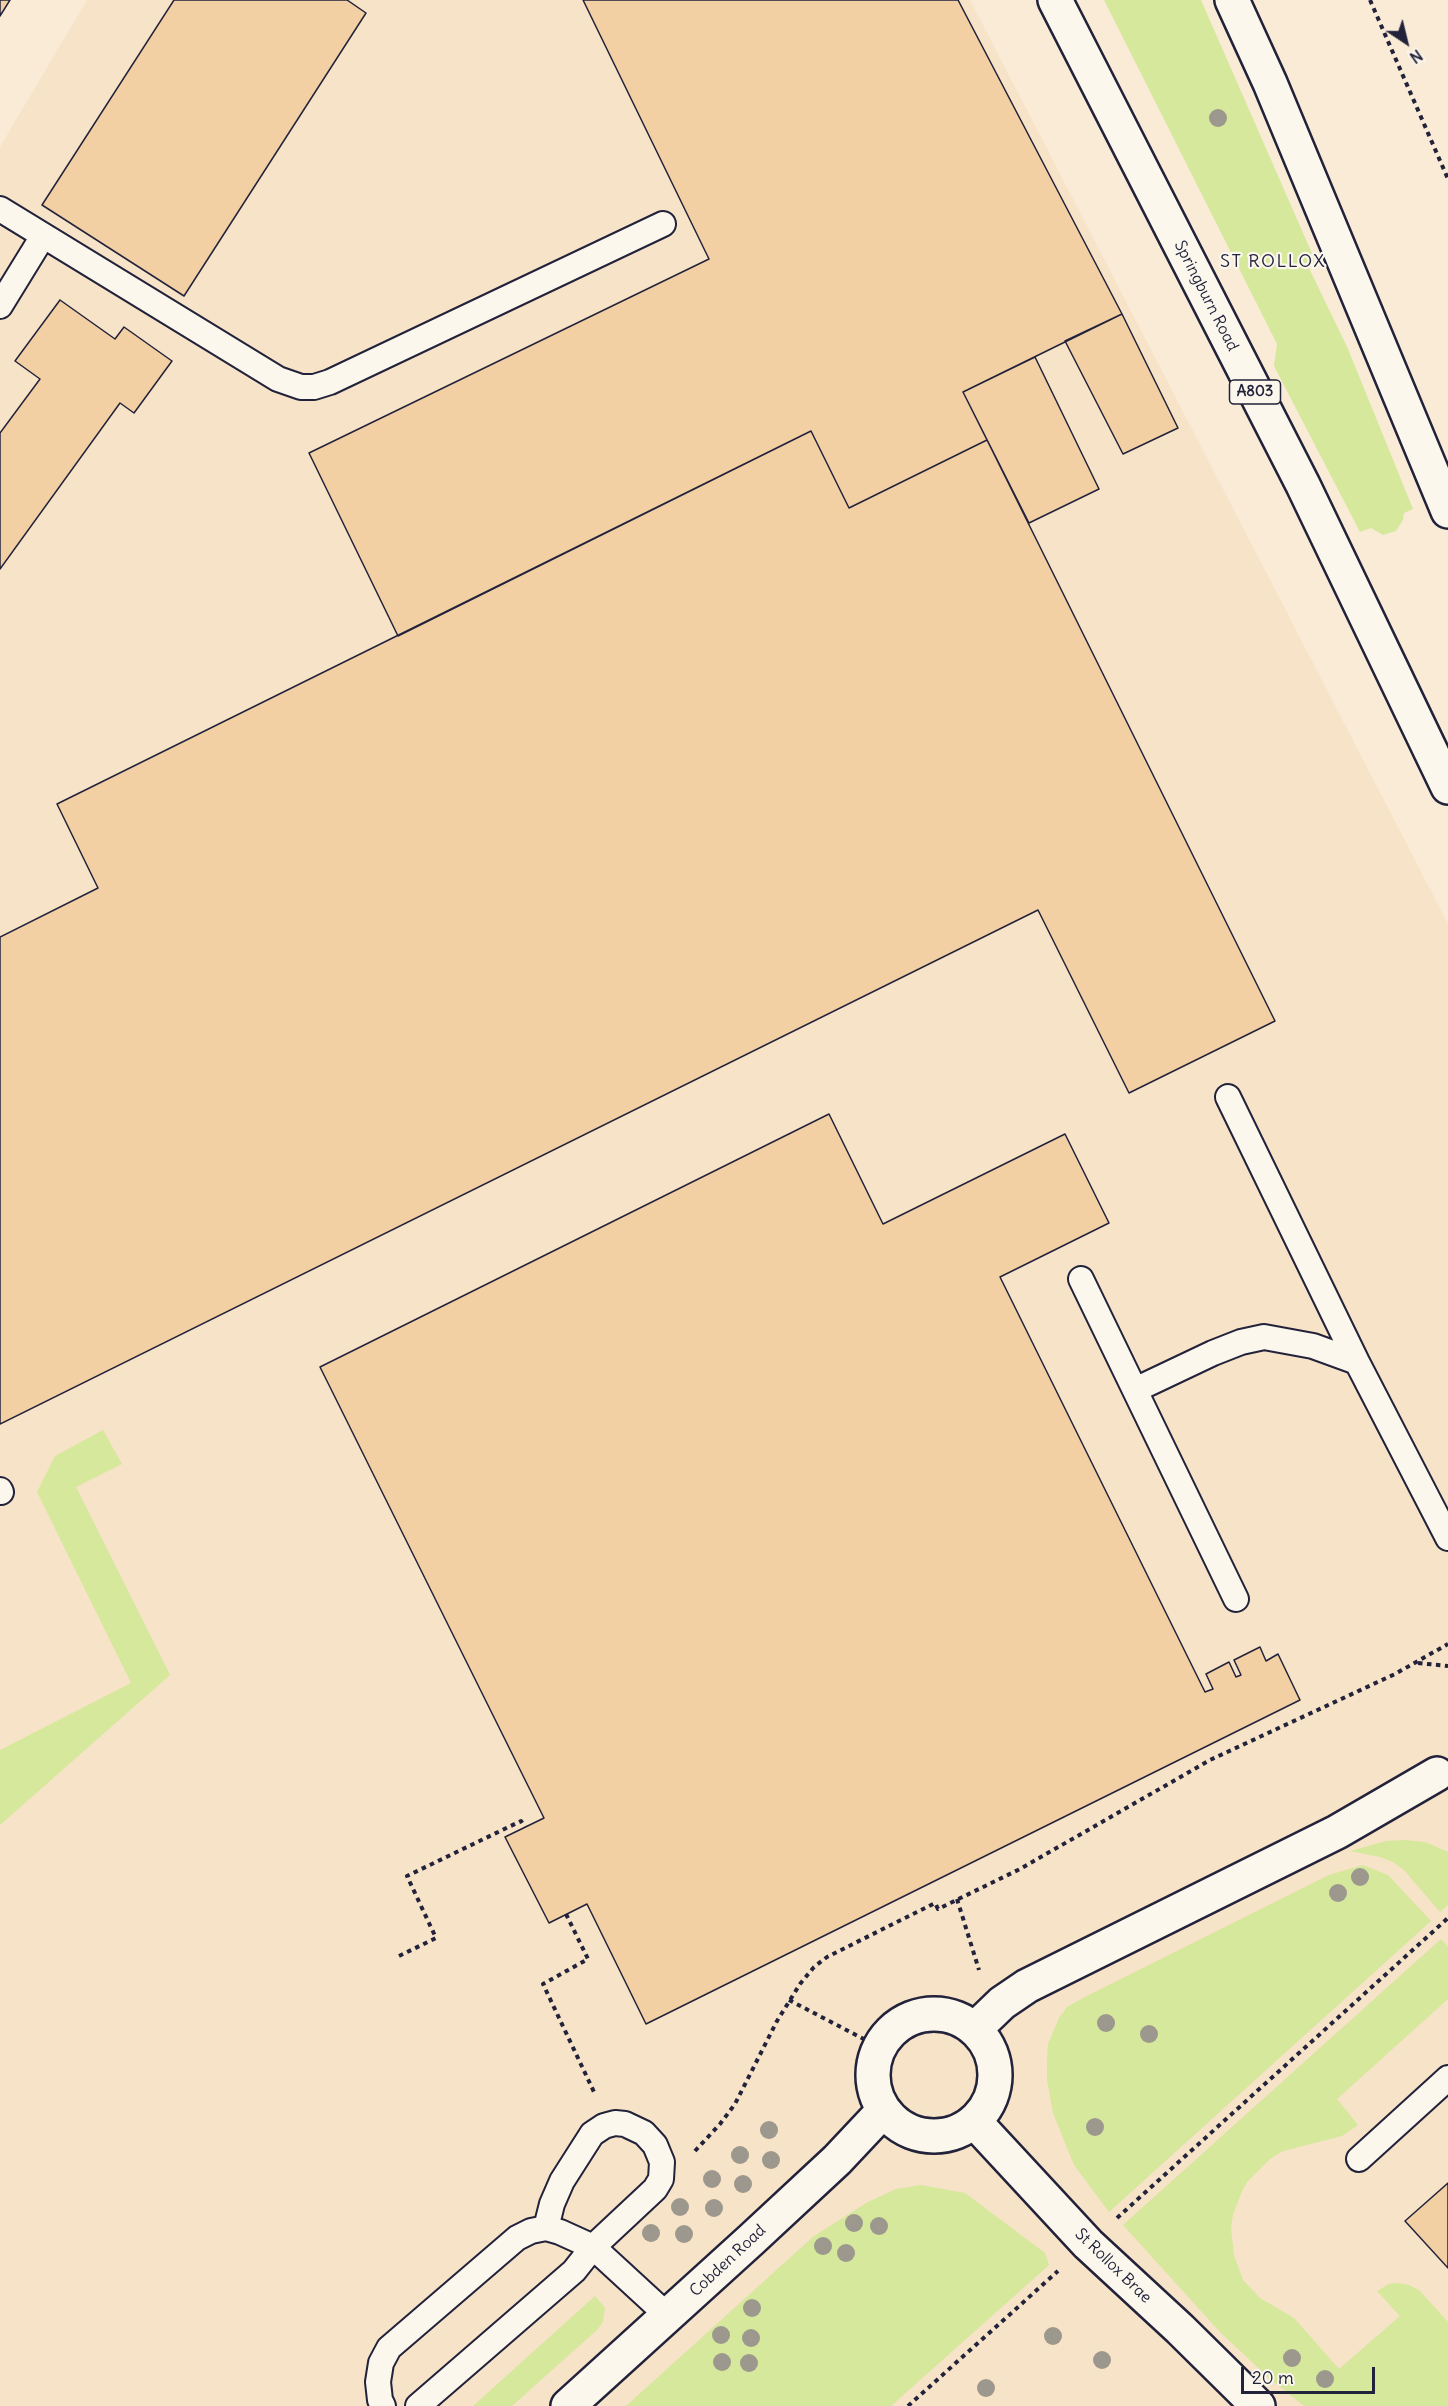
<!DOCTYPE html>
<html>
<head>
<meta charset="utf-8">
<style>
	body { margin:0 }
	#map { position:relative; width:1448px; height:2406px; overflow:hidden; background:#f9ebd6; font-family:Delius,sans-serif }
	canvas { display:block }
	.north { position:absolute; left:1376px; top:12px; width:60px; height:60px; -webkit-text-stroke:4px #fbf7ec; paint-order:stroke; rotate:145deg; font-size:16px; font-weight:700; line-height:24px; text-align:center; color:#22223b }
	.north::after { content:''; display:block; margin:auto; width:21px; height:27px; background:#22223b; clip-path:polygon(50% 0,100% 100%,50% 72%,0 100%) }
	.scale { position:absolute; left:1241px; top:2367px; width:134px; height:27px; box-sizing:border-box; border:3px solid #22223b; border-top:0; padding-left:8px; font-size:18px; line-height:21px; white-space:nowrap; color:#22223b; -webkit-text-stroke:4px #fbf7ec; paint-order:stroke }
</style>
</head>
<body>
<div id="map">
<canvas width="1448" height="2406"></canvas>
<div class="north">N</div>
<div class="scale">20 m</div>
</div>
<script>
const g = document.querySelector('canvas').getContext('2d');
g.lineJoin = 'round';
function fillPath(path, color) { g.fillStyle = color; g.fill(path, 'evenodd'); }
const shape = rows => new Path2D(rows.map(r => 'M' + r).join(''));
function stroke(path, color, width, dash) { g.strokeStyle = color; g.lineWidth = width; g.lineCap = dash ? 'butt' : 'round'; g.setLineDash(dash || []); g.stroke(path); }
function label(font, color, halo, rows, align = 'center') {
  g.font = font + ' Delius,sans-serif'; g.lineWidth = 4.5; g.setLineDash([]); g.textBaseline = 'middle'; g.strokeStyle = halo; g.fillStyle = color; for (const [text, x, y, turn = 0] of rows) {
    g.save(); g.translate(x, y); g.rotate((+turn || 0) * Math.PI / 180); g.textAlign = isNaN(turn) ? turn : align; if (halo) g.strokeText(text, 0, 0); g.fillText(text, 0, 0); g.restore();
  }
}
const built = shape([
	[87,0,970,0,1448,924,1448,2406,0,2406,0,147]
]);
const green = shape([
	[1104,0,1201,0,1314,258,1314,264,1308,266,1348,349,1413,509,1404,513,1403,520,1396,531,1383,535,1371,528,1360,532,1274,366,1277,344],
	[103,1430,122,1464,76,1487,170,1675,0,1825,0,1750,131,1683,37,1492,55,1456],
	[1405,1840,1425,1842,1448,1852,1448,1905,1440,1912,1404,1870,1393,1862,1380,1857,1350,1851,1386,1841],
	[1363,1865,1388,1875,1431,1921,1109,2212,1074,2165,1053,2113,1047,2080,1047,2061,1048,2044,1059,2018,1067,2007,1085,1997,1329,1875],
	[1441,1939,1448,1947,1448,1999,1337,2099,1358,2125,1342,2136,1283,2151,1270,2159,1247,2182,1242,2191,1233,2214,1231,2228,1234,2256,1243,2280,1260,2298,1294,2318,1339,2369,1400,2316,1377,2291,1389,2284,1398,2283,1409,2285,1419,2290,1448,2322,1448,2406,1304,2406,1269,2378,1220,2332,1123,2225],
	[921,2185,965,2193,1045,2253,1049,2265,891,2406,626,2406,814,2236,868,2202,896,2189],
	[595,2296,605,2308,603,2321,598,2329,512,2406,473,2406]
]);
const building = shape([
	[0,0,10,0,0,16,0,0],
	[174,0,347,0,366,13,184,296,42,205,174,0],
	[583,0,958,0,1122,314,963,392,987,440,849,508,811,431,398,636,309,453,709,259,583,0],
	[60,300,115,339,124,327,172,361,134,413,120,403,0,569,0,433,40,379,15,361,60,300],
	[1122,314,1178,428,1123,454,1065,341,1122,314],
	[1035,357,1099,489,1029,523,963,392,1035,357],
	[811,431,849,508,987,440,1275,1021,1129,1093,1038,910,0,1424,0,937,98,888,57,804,811,431],
	[829,1114,883,1224,1065,1134,1109,1223,1000,1277,1205,1692,1213,1689,1206,1674,1229,1662,1236,1677,1241,1675,1234,1660,1260,1647,1266,1661,1278,1654,1300,1700,646,2024,587,1904,549,1923,505,1837,544,1818,320,1367,829,1114],
	[1448,2183,1448,2268,1405,2221,1448,2183]
]);
const path = shape([
	[1370,0,1448,179],
	[1418,1663,1448,1666],
	[957,1899,979,1970],
	[566,1914,588,1959,543,1984,594,2092],
	[399,1956,436,1938,407,1876,521,1821,525,1827],
	[789,2000,879,2047],
	[695,2151,720,2124,735,2104,777,2021,800,1984,814,1967,827,1957,935,1903,938,1909,1020,1869,1210,1760,1395,1674,1448,1644],
	[1117,2218,1448,1918],
	[908,2406,1058,2271]
]);
const lane = shape([
	[0,209,278,379,301,387,314,387,330,382,663,224],
	[0,306,43,236],
	[1228,1097,1357,1362,1448,1538],
	[1081,1279,1236,1599],
	[1135,1390,1213,1353,1241,1342,1264,1337,1313,1346,1357,1362],
	[0,1490,1,1492],
	[1359,2159,1448,2078],
	[383,2406,380,2400,378,2382,381,2363,389,2348,517,2238,531,2231,546,2228,560,2232,593,2247,668,2316],
	[418,2406,574,2271,593,2247,655,2189,661,2179,662,2162,655,2145,644,2133,625,2124,615,2123,604,2126,592,2134,562,2181,552,2204,546,2228]
]);
const street = shape([
	'873 2075a61 61 0 1 1 122 0a61 61 0 1 1-122 0Z',
	[975,2029,1002,2003,1027,1986,1337,1832,1437,1774],
	[974,2121,1088,2244,1180,2329,1258,2406],
	[568,2406,752,2239,837,2160,884,2110]
]);
const primary = shape([
	[1055,0,1303,485,1448,787],
	[1232,0,1270,83,1448,511]
]);
const trees = [
	[1218,118],
	[1360,1877],
	[1338,1893],
	[1106,2023],
	[1149,2034],
	[1095,2127],
	[769,2130],
	[740,2155],
	[771,2160],
	[712,2179],
	[743,2184],
	[680,2207],
	[714,2208],
	[854,2223],
	[879,2226],
	[651,2233],
	[684,2234],
	[823,2246],
	[846,2253],
	[752,2308],
	[721,2335],
	[1053,2336],
	[751,2338],
	[1292,2358],
	[1102,2360],
	[722,2362],
	[749,2363],
	[1325,2379],
	[986,2388]
];
const shields = [
	[1255,392,51]
];
const shieldNames = [
	["A803",1255,392]
];
const streetNames = [
	["Springburn Road",1206,296,63],
	["Cobden Road",728,2261,-43],
	["St Rollox Brae",1113,2266,44]
];
const neighbourhoodNames = [
	["ST ROLLOX",1273,262]
];
fillPath(built, '#f7e3c7');
fillPath(green, '#d5e89c');
fillPath(building, '#f3d0a4');
stroke(building, '#22223b', 1.5);
stroke(lane, '#22223b', 28);
stroke(street, '#22223b', 38);
stroke(primary, '#22223b', 38);
stroke(path, '#22223b', 4, [4.5, 4.5]);
stroke(lane, '#fbf7ec', 24);
stroke(street, '#fbf7ec', 33);
stroke(primary, '#fbf7ec', 33);
g.fillStyle = '#9c988e';
for (const [x, y] of trees) { g.beginPath(); g.arc(x, y, 9, 0, 2 * Math.PI); g.fill(); }
for (const [x, y, w] of shields) { const box = new Path2D(); box.roundRect(x - w / 2, y - 12, w, 24, 4.5); g.fillStyle = '#fbf7ec'; g.fill(box); stroke(box, '#22223b', 1.5); }
label('bold 15px', '#22223b', null, shieldNames);
label('16px', '#22223b', '#fbf7ec', streetNames);
g.letterSpacing = '1.5px';
label('18px', '#22223b', '#fbf7ec', neighbourhoodNames);
g.letterSpacing = '0px';
</script>
</body>
</html>
